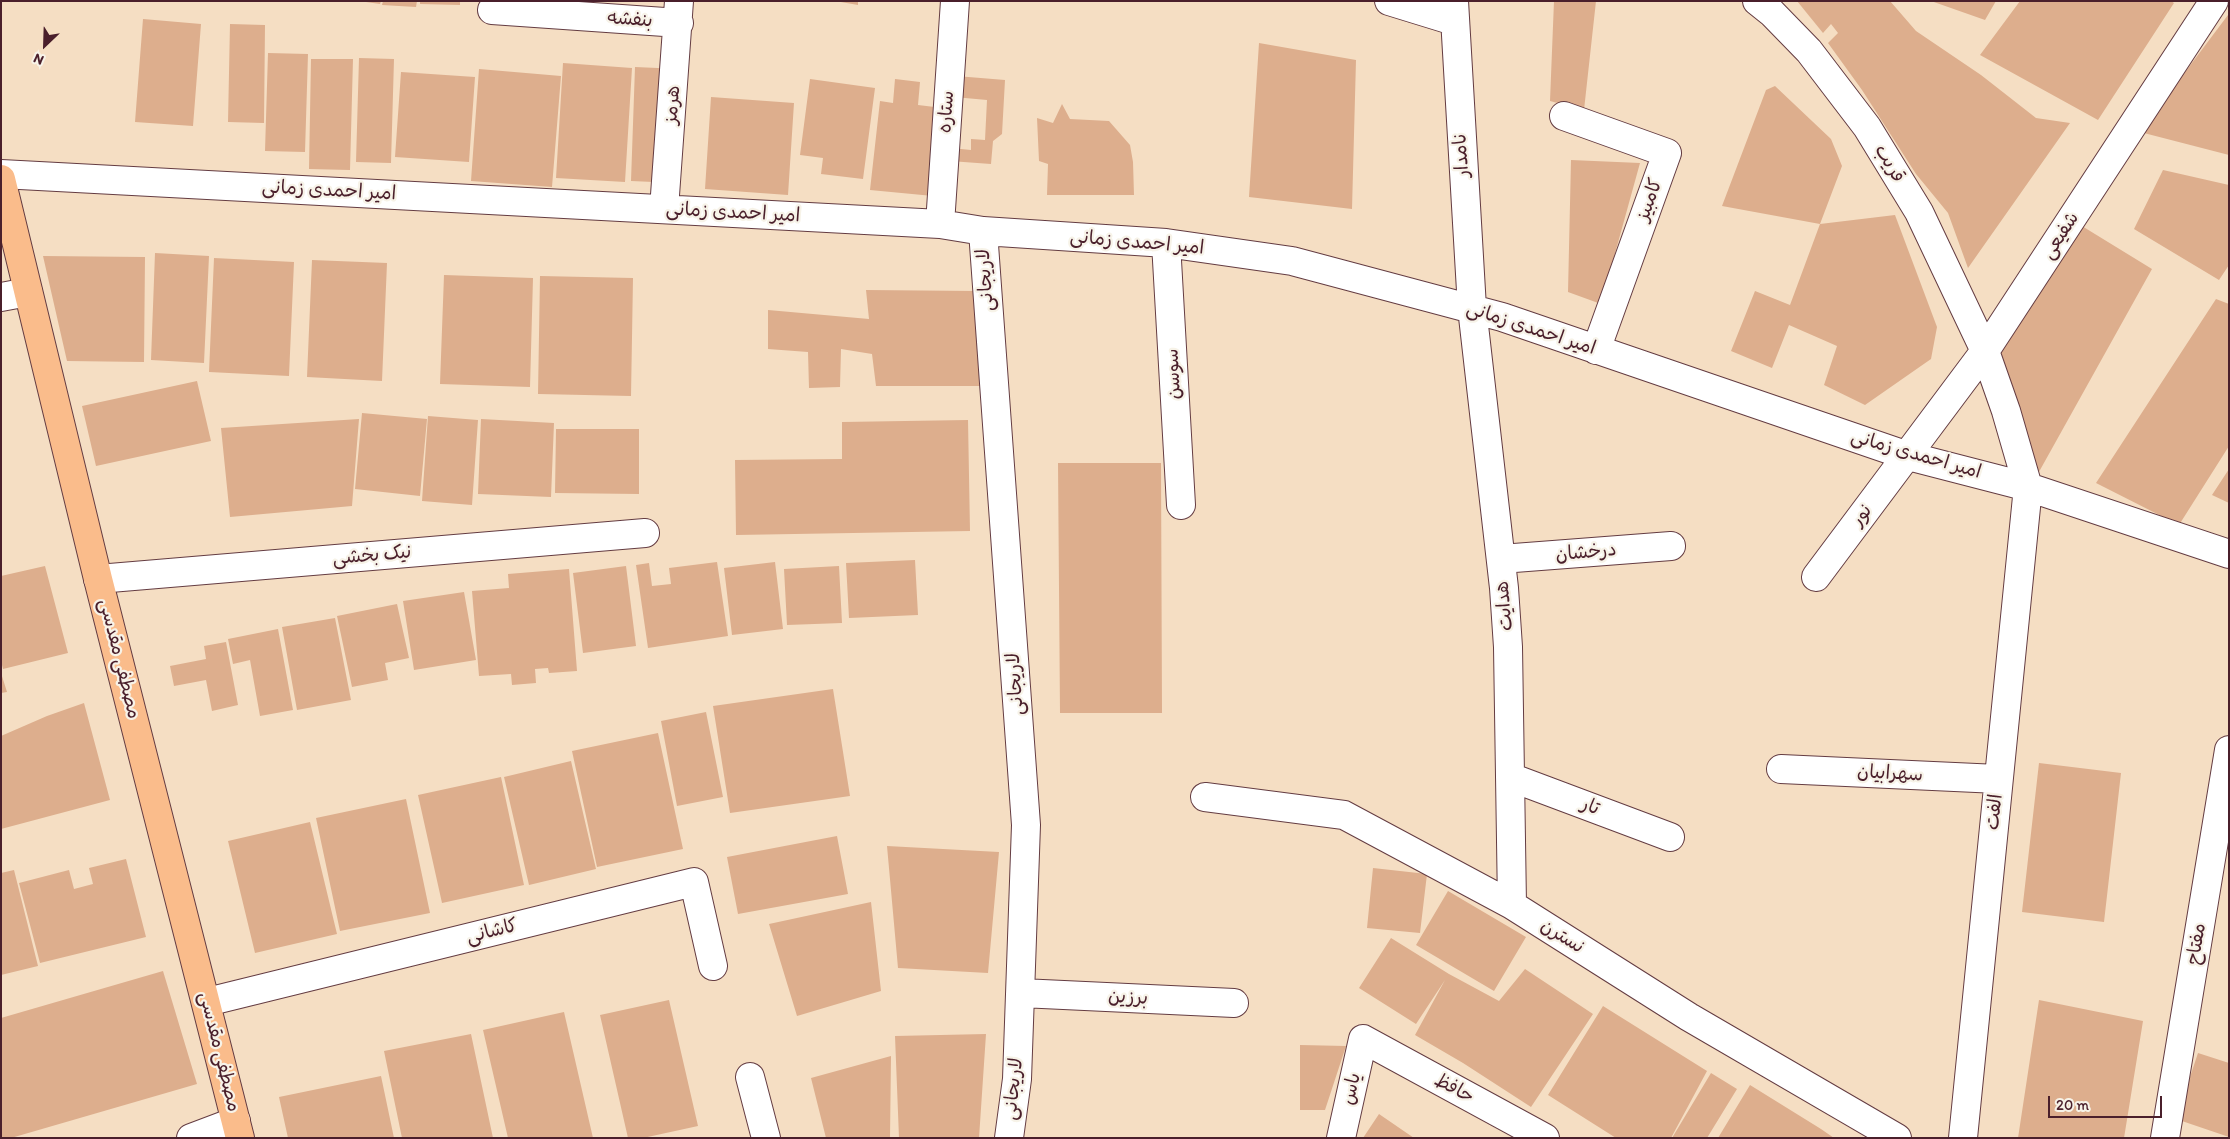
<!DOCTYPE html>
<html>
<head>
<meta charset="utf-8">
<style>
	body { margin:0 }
	#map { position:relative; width:2230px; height:1139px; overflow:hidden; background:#f5dec3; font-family:Itim,sans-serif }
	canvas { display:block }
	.frame { position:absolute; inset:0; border:2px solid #4a1f2b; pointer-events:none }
	.north { position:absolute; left:20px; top:20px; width:50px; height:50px; -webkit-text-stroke:4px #f7f3e8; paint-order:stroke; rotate:204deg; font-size:14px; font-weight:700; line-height:20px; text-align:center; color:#4a1f2b }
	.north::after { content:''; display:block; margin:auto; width:18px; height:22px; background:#4a1f2b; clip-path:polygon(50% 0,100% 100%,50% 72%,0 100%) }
	.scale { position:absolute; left:2048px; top:1096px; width:114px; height:22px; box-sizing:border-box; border:2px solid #4a1f2b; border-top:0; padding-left:6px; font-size:15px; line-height:18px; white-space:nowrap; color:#4a1f2b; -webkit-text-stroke:4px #f7f3e8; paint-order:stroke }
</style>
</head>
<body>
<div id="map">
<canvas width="2230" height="1139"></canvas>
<div class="frame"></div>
<div class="north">N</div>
<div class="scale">20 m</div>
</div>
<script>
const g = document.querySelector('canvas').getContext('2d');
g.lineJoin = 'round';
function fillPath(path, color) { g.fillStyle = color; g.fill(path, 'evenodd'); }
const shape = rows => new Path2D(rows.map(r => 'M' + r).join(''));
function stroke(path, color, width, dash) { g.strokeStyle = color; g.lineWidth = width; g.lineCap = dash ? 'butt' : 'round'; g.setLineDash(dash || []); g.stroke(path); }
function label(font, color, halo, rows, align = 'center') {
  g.font = font + ' Itim,"Playpen Sans Arabic",sans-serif'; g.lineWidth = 4.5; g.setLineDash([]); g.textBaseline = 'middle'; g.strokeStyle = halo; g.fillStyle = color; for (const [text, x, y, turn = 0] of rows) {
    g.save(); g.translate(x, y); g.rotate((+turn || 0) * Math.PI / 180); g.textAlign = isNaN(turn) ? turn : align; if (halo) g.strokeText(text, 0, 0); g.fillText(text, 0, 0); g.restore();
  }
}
const building = shape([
	[359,1,381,1,380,4],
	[383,1,417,1,416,7,382,5],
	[420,1,460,1,460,5,420,4],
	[835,1,858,1,858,5],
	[1554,1,1596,1,1584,110,1550,101],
	[1797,1,1890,1,1916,31,1981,75,2036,118,2070,123,1968,268,1948,213,1916,174,1862,90,1828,43,1838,33,1831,24,1823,33],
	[1931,1,1996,1,1985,20],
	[2020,1,2171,1,2174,3,2098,120,1980,55],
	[2228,15,2229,155,2140,132],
	[143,19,201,24,193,126,135,122],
	[230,24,265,25,264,123,228,122],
	[1259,43,1356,60,1352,209,1249,197],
	[268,53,308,54,305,152,265,151],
	[359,58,394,59,391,163,356,162],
	[311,59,353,59,350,170,309,169],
	[563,63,632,68,625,182,556,178],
	[635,67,680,69,676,183,631,181],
	[479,69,561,76,552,187,471,181],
	[401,72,475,77,469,162,395,157],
	[944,75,1005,80,1002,134,993,141,991,164,950,161,951,148,971,150,971,139,985,140,987,100,943,96],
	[810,79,875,88,863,179,821,174,823,158,800,155],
	[895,79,920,82,918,105,943,108,933,196,870,190,880,101,893,103],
	[1775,86,1831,139,1842,166,1820,224,1722,206,1766,90],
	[711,97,794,103,788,195,705,189],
	[1062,104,1070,119,1109,121,1130,145,1133,162,1134,195,1047,195,1048,164,1039,161,1037,118,1053,123],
	[1571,160,1640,163,1601,304,1568,292],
	[2163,170,2229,185,2229,265,2219,280,2134,229],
	[1895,215,1937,327,1931,359,1865,405,1824,385,1837,346,1789,325,1772,368,1731,351,1755,291,1790,305,1820,224],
	[2077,223,2152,269,2035,479,1992,350],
	[155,253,209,256,204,363,151,360],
	[43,256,145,257,144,362,67,361],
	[214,258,294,262,289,376,209,372],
	[312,260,387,263,382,381,307,377],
	[444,275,533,278,530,387,440,384],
	[540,276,633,278,631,396,538,394],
	[866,290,976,291,983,386,876,386,872,354,841,349,840,387,809,388,808,352,768,349,768,310,869,319],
	[2216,299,2229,304,2229,446,2179,525,2096,483],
	[197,381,211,441,96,466,82,406],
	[362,413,427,419,420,496,355,489],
	[428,416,478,420,472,505,422,501],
	[359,419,352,506,230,517,221,428],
	[481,419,554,423,551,497,478,494],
	[968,420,970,531,736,535,735,460,842,459,842,422],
	[556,429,639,429,639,494,555,493],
	[1058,463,1161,463,1162,713,1060,713],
	[2229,469,2229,503,2212,495],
	[915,560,918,615,849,618,846,563],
	[717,562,728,636,648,648,636,565,649,563,652,586,671,584,669,568],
	[775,562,783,629,732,635,724,568],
	[45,566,68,653,3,669,1,661,1,576],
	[626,566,636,646,583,653,573,573],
	[839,566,842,623,787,625,784,569],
	[569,569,577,671,549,673,548,668,535,669,536,683,512,685,511,674,479,676,472,591,509,588,508,574],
	[464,592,476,660,414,670,403,601],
	[397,604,409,658,385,663,388,680,352,687,337,616],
	[335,618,351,700,297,710,282,627],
	[278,629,293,710,260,716,250,660,233,664,228,639],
	[226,642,238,705,212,711,206,680,174,686,170,666,206,659,204,646],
	[1,673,7,692,1,693],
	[833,689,850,796,730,813,713,706],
	[84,703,110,800,1,829,1,736,47,716],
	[706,712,723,797,677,806,661,721],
	[658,733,683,849,597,867,572,751],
	[571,761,596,869,529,885,504,777],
	[2039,763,2121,773,2104,922,2022,912],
	[501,777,524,885,442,903,418,795],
	[406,799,430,913,340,931,316,818],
	[310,822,337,934,255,953,228,841],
	[837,836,848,894,738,914,727,857],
	[887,846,999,852,988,973,898,968],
	[126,859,146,937,40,963,19,883,69,870,74,889,93,884,89,868],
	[1373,868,1427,874,1420,933,1367,928],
	[14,870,38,966,1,975,1,873],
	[1448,891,1526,937,1494,991,1416,945],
	[871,902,881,991,797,1016,769,924],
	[1391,938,1449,974,1499,1001,1525,969,1593,1014,1531,1107,1463,1063,1415,1035,1445,980,1416,1024,1359,988],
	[163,971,197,1084,11,1138,1,1138,1,1018],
	[669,1000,698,1126,643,1138,628,1138,600,1015],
	[2039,1000,2143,1021,2124,1138,2018,1138],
	[1603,1006,1707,1071,1671,1138,1616,1138,1548,1095],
	[564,1012,593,1138,508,1138,483,1030],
	[471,1034,493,1138,402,1138,384,1051],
	[986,1034,979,1138,899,1138,895,1036],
	[1300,1045,1346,1046,1325,1110,1300,1110],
	[2198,1053,2229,1063,2229,1137,2176,1119],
	[891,1056,890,1138,826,1138,811,1078],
	[1711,1073,1737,1089,1707,1138,1672,1138],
	[381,1076,394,1138,288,1138,279,1097],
	[1750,1085,1821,1129,1834,1138,1718,1138],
	[1379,1114,1414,1138,1363,1138]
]);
const minor = shape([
	[1389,1,1454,21],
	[1454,1,1472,308,1504,588,1508,647,1512,905],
	[1757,1,1772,13,1809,51,1867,127,1919,212,1985,351,1816,577],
	[492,10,679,23],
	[1564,116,1667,153,1596,350],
	[1,174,940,224,983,231,1166,243,1292,261,1502,317,1908,456,2028,487,2229,554],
	[664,209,679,1],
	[940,224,955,1],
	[983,231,1026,825,1017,1079,1009,1138],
	[1166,243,1181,505],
	[1,297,28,292],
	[1501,559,1671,546],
	[98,579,645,533],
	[1781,769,1998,779],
	[1510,777,1670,837],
	[1205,797,1344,815,1512,905,1689,1017,1897,1138],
	[1021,993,1234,1003],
	[207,1002,694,882,713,966],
	[750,1077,766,1138],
	[191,1138,236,1121],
	[1341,1138,1363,1039,1545,1138],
	[1963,1138,2028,487,2006,411,1985,351,2214,1],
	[2165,1138,2229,750]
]);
const major = shape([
	[1,179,98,579,240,1138]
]);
const streetNames = [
	["بنفشه",630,20,4],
	["هرمز",673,105,-85],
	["ستاره",947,112,-86],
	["نامدار",1462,155,-94],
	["قریب",1889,164,59],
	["امیر احمدی زمانی",329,191,3],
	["کامبیز",1650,200,-70],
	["امیر احمدی زمانی",733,213,3],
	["شفیعی",2061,236,-57],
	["امیر احمدی زمانی",1137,243,5],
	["لاریجانی",986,280,-94],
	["امیر احمدی زمانی",1531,329,18],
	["سوسن",1174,374,-93],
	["امیر احمدی زمانی",1916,455,16],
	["نور",1862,516,-53],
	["درخشان",1586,553,-5],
	["نیک بخشی",372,556,-5],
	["هدایت",1505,606,-95],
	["مصطفی مقدسی",119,659,76],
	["لاریجانی",1016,684,-94],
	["سهرابیان",1890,774,3],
	["تار",1590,807,21],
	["الفت",1995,812,-84],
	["کاشانی",492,932,-14],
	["نسترن",1562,937,32],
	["مفتاح",2197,944,-81],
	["برزین",1128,998,3],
	["مصطفی مقدسی",219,1052,76],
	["لاریجانی",1014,1089,-84],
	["یاس",1352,1089,-77],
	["حافظ",1454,1089,28]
];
fillPath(building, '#ddae8d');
stroke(minor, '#643c42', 30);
stroke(major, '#643c42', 30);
stroke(minor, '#fff', 28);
stroke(major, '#fabc8b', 28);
label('19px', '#4a1f2b', '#f7f3e8', streetNames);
</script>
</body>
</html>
